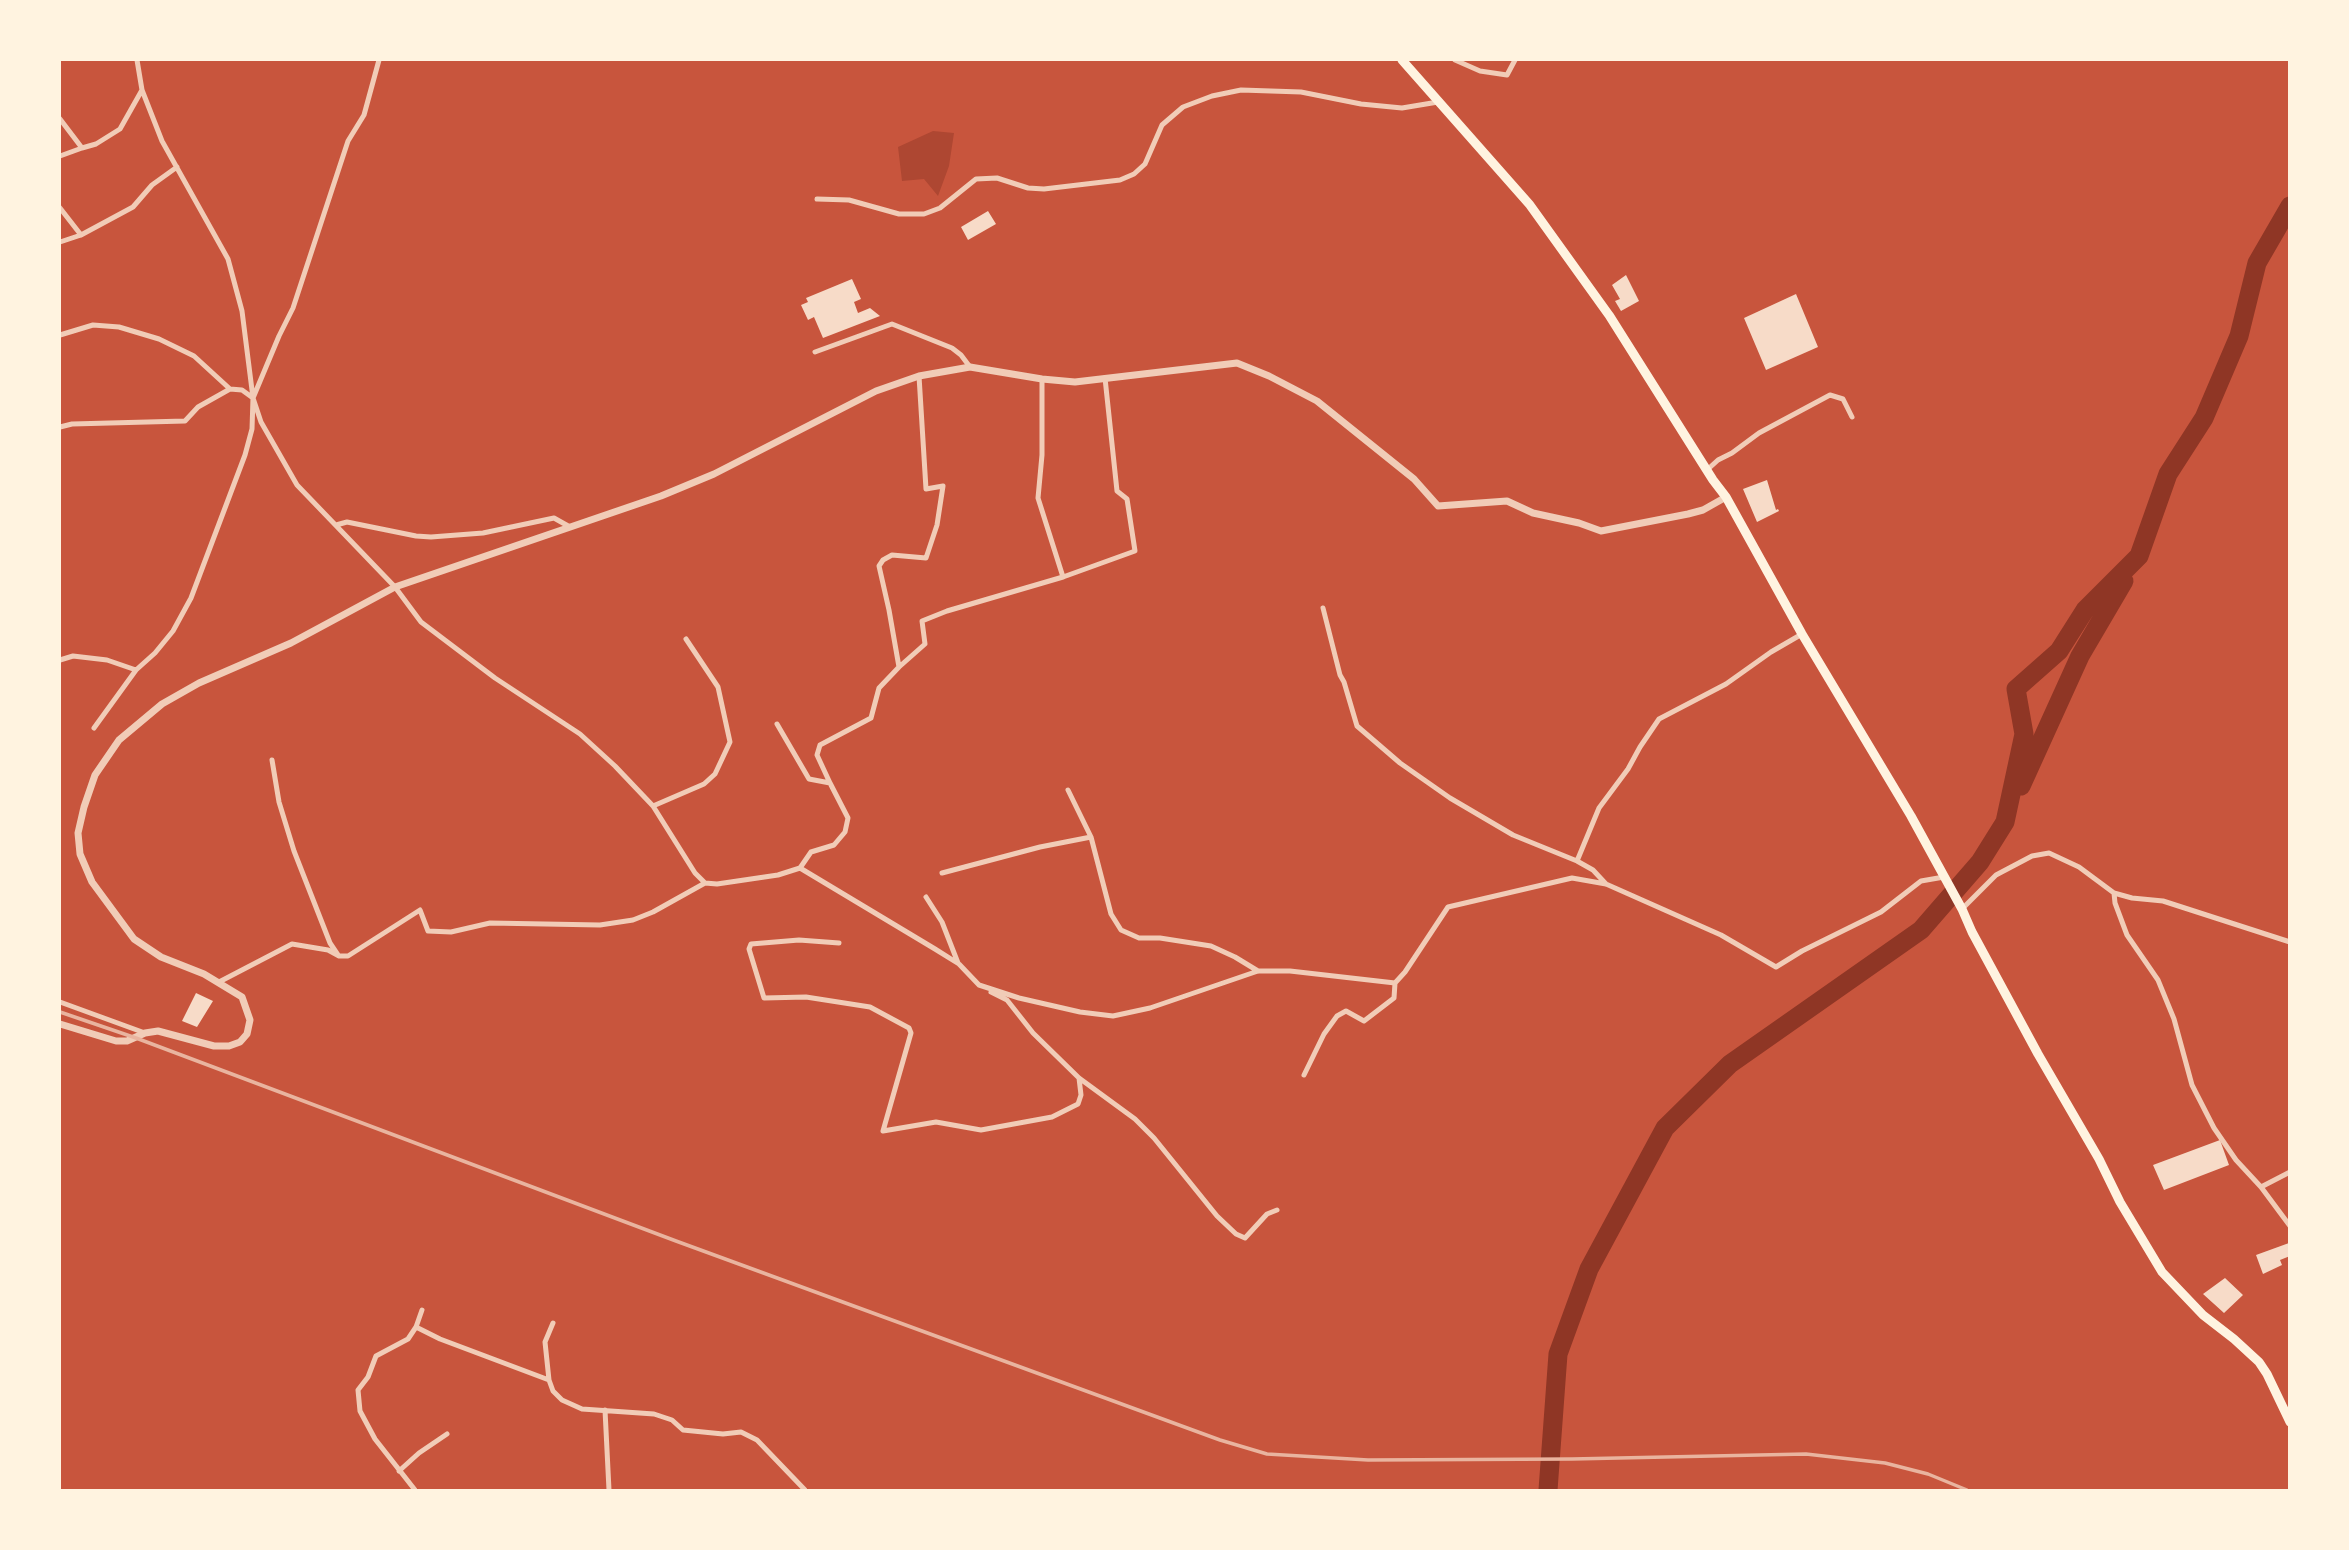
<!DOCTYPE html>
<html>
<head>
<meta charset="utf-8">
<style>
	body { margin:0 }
	#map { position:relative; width:2349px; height:1550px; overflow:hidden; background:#c8553d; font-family:Montserrat,sans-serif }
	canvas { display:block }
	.frame { position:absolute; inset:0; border:61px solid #fff3e0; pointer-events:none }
</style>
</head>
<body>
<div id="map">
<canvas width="2349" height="1550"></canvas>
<div class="frame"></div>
</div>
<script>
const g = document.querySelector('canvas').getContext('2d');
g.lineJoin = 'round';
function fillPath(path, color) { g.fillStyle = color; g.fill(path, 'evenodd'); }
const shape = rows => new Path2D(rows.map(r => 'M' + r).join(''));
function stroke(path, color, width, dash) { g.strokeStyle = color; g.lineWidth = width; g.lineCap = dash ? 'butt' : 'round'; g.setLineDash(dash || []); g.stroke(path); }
const green = shape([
	[933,131,954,133,949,166,938,196,924,179,902,181,898,147]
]);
const river = shape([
	[2021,786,2080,656,2124,581],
	[1548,1490,1558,1354,1589,1269,1665,1128,1730,1064,1921,930,1980,862,2005,822,2024,734,2016,689,2059,651,2085,610,2139,556,2168,474,2204,418,2239,336,2257,263,2290,206]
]);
const building = shape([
	[988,211,996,224,968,240,961,227],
	[1626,275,1639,301,1621,311,1615,301,1620,299,1612,285],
	[852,279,861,299,854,302,858,313,870,308,880,316,823,338,814,317,808,320,801,305,808,302,806,298],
	[1796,294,1818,347,1766,370,1744,318],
	[1767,480,1776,510,1778,509,1779,511,1757,522,1743,489],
	[196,993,213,1001,197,1027,182,1021],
	[2220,1140,2229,1165,2164,1190,2153,1165],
	[2289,1243,2290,1256,2280,1260,2282,1265,2263,1274,2256,1255],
	[2225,1278,2243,1295,2224,1313,2203,1294]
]);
const minor = shape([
	[137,60,142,90,162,141,228,259,242,311,253,398,261,422,297,485,395,587,421,622,495,678,580,734,615,766,653,806,695,873,705,883,717,884,778,875,800,868,935,949,959,964,979,985,1019,998,1080,1012,1113,1016,1150,1008,1258,971,1290,971,1395,983,1405,972,1448,907,1572,878,1606,884,1721,935,1776,967,1802,951,1881,912,1921,881,1944,877],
	[1455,60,1480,71,1507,75,1515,60],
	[60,119,82,148,60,156],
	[82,148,96,144,120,129,142,90],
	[817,199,849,200,899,214,924,214,940,208,976,179,997,178,1028,188,1044,189,1120,180,1134,174,1145,164,1162,125,1183,107,1212,96,1241,90,1301,92,1361,104,1402,108,1438,102],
	[60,208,81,235],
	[60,242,81,235,133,207,152,185,177,167],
	[60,335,93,325,119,327,159,339,194,356,230,389],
	[815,352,892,324,952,348,961,355,970,367],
	[1042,379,1042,455,1038,498,1063,577],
	[60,427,72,424,185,421,198,407,230,389,242,390,253,398],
	[1707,470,1718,460,1732,453,1759,433,1830,395,1843,399,1852,417],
	[336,525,347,522,416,536,431,537,483,533,554,518,570,527],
	[1323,608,1340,675,1344,682,1357,726,1400,763,1450,798,1513,835,1577,861,1593,870,1606,884],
	[60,660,73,656,107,660,136,670,94,728],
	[899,667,925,644,922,621,947,611,1063,577,1135,551,1127,499,1117,491,1105,378],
	[136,670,155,653,173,631,191,598,245,455,252,429,253,398,279,336,293,308,348,141,364,115,379,60],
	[777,724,809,779,830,783,848,818,845,832,834,845,811,852,800,868],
	[272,760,279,802,294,851,330,943,338,955],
	[830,783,817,755,820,745,871,718,879,688,899,667,889,610,879,566,883,560,892,555,926,558,937,525,943,486,926,489,919,376],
	[653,806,704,784,715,774,730,742,718,687,686,639],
	[1091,837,1111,914,1121,930,1139,938,1160,938,1211,946,1235,957,1258,971],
	[1577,861,1599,808,1628,769,1640,747,1659,719,1726,684,1771,652,1802,634],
	[942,873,1040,847,1091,837,1068,790],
	[2114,893,2132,898,2163,901,2290,942],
	[926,897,942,922,958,963],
	[1962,909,1996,875,2032,856,2049,853,2079,867,2114,893,2115,903,2127,935,2158,980,2174,1019,2192,1085,2214,1128,2236,1160,2261,1187,2290,1226],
	[839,943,799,940,751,944,749,949,764,998,806,997,870,1007,909,1028,911,1033,883,1131,936,1122,981,1130,1052,1117,1078,1104,1081,1095,1079,1078],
	[219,982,292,944,328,950,339,956,348,956,420,910,428,931,451,932,490,923,600,925,633,920,653,912,705,883],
	[991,992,1007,1000,1033,1033,1079,1078,1135,1119,1154,1138,1217,1216,1236,1234,1245,1238,1267,1214,1277,1210],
	[60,1002,145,1033],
	[1304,1075,1324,1034,1337,1016,1346,1011,1364,1021,1394,998,1395,983],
	[2261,1187,2290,1172],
	[553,1323,545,1342,549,1380,553,1391,562,1400,582,1409,654,1414,672,1420,683,1430,723,1434,741,1432,757,1440,805,1490],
	[416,1327,440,1339,549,1380],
	[605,1410,609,1490],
	[399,1471,419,1453,447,1434],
	[415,1490,375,1439,360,1411,358,1390,368,1377,376,1356,408,1339,416,1327,422,1310]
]);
const tertiary = shape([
	[60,1024,116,1041,127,1041,145,1033,158,1031,214,1046,229,1046,240,1042,247,1034,250,1020,242,997,204,974,161,957,134,939,92,882,80,854,78,833,84,807,95,775,119,740,162,704,199,683,291,643,395,587,661,496,714,474,876,391,919,376,970,367,1042,379,1075,382,1237,363,1269,376,1317,401,1414,479,1438,506,1507,501,1533,513,1579,523,1601,531,1688,514,1703,510,1726,497]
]);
const primary = shape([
	[1402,60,1530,205,1609,315,1713,480,1726,497,1802,634,1911,816,1962,909,1972,932,2038,1054,2099,1159,2120,1202,2162,1272,2203,1315,2234,1339,2259,1362,2267,1374,2290,1422]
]);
const rail = shape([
	[60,1012,136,1038,676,1241,1220,1440,1267,1454,1368,1460,1572,1459,1806,1454,1885,1463,1928,1474,1967,1490]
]);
fillPath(green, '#ae4732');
stroke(river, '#8f3625', 19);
fillPath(building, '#f7dbc8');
stroke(minor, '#f1ccb7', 5);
stroke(tertiary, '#f1ccb7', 7);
stroke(primary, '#fff3e0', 9);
stroke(rail, '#e9b49f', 3.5);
</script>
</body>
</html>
